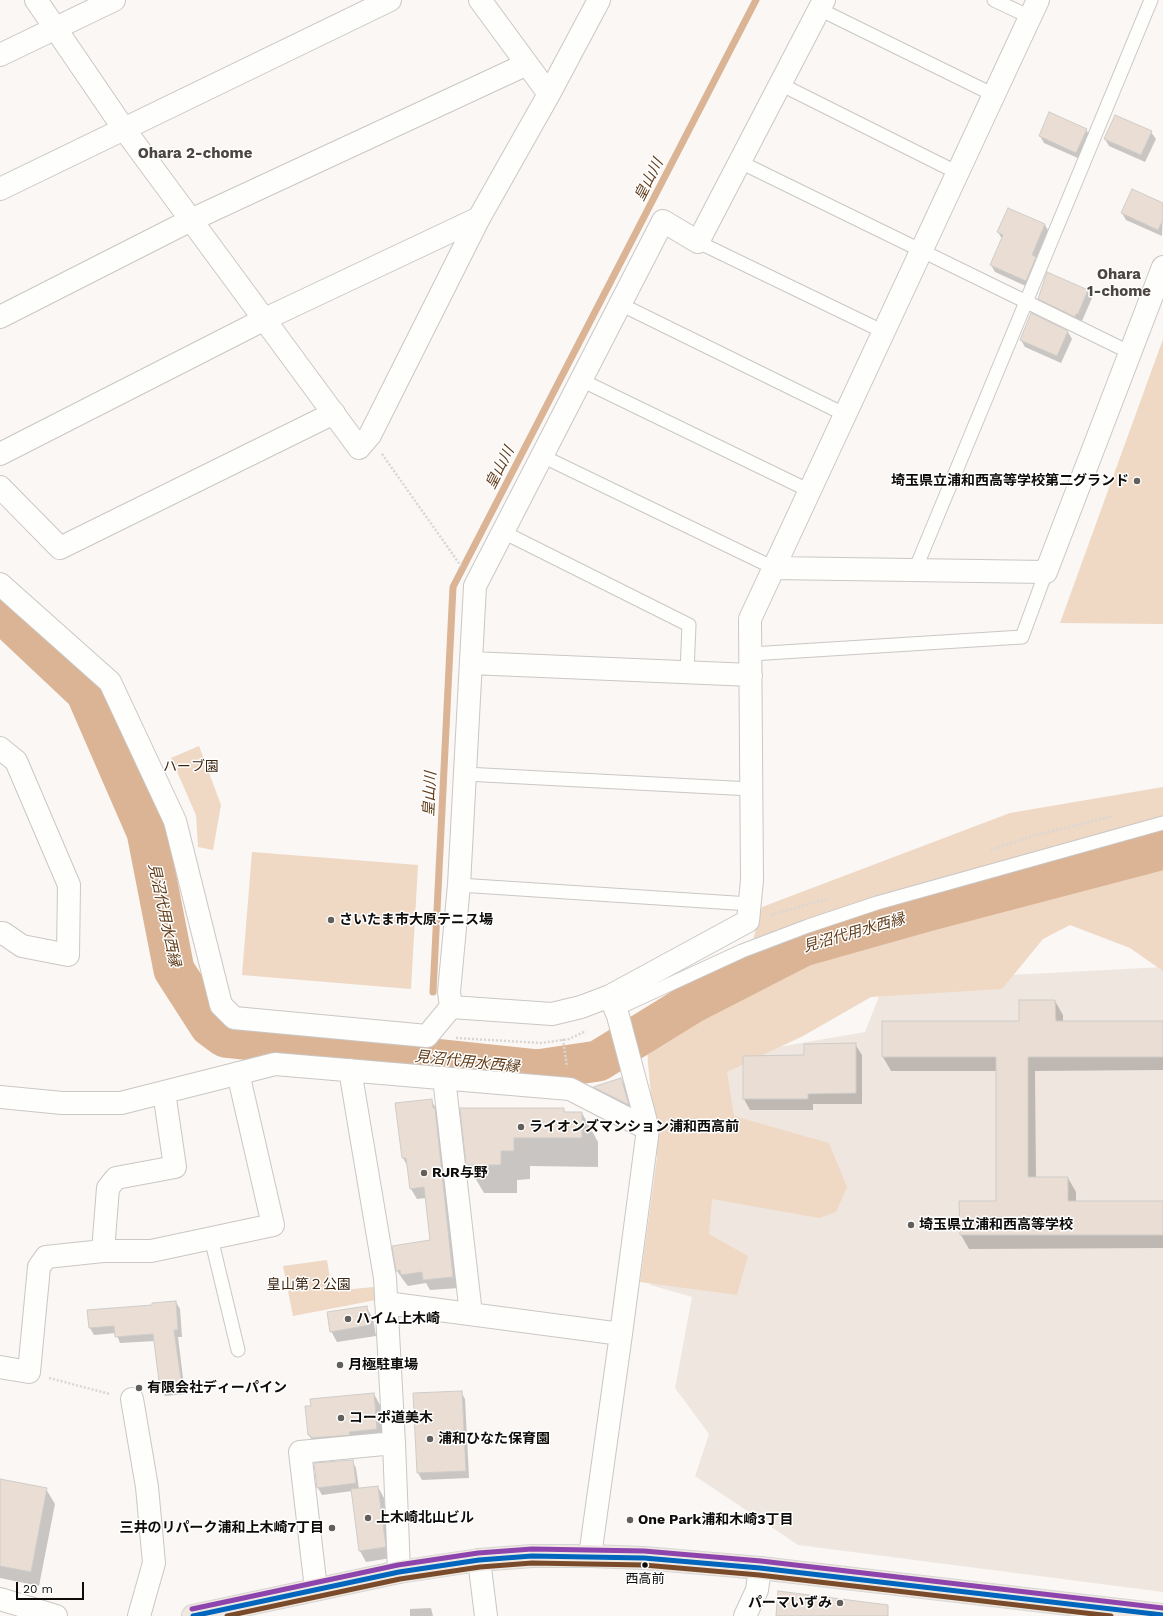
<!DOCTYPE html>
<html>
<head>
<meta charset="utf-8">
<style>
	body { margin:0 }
	#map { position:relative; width:1163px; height:1616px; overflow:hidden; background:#faf7f4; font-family:"Work Sans",sans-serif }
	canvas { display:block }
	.scale { position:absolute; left:16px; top:1582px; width:68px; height:18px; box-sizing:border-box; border:2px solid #0e0c0a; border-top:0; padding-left:5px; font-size:12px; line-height:14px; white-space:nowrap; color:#0e0c0a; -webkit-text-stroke:3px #fff; paint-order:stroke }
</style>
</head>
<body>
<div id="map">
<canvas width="1163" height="1616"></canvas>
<div class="scale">20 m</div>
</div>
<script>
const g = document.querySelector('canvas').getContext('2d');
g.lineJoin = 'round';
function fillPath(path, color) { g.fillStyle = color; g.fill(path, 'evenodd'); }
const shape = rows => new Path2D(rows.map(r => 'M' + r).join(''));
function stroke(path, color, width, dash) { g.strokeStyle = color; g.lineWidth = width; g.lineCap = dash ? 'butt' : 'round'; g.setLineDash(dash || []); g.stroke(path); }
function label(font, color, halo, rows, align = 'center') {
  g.font = font + ' "Work Sans","Noto Sans JP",sans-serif'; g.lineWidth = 3; g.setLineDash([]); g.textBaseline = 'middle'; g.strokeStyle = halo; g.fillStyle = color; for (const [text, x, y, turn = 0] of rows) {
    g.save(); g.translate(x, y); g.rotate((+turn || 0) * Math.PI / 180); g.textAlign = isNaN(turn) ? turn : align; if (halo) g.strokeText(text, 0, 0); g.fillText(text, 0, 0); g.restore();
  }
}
const built = shape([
	[1163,967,1163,1592,798,1545,695,1476,709,1434,675,1388,692,1297,650,1285,666,1165,657,1068,865,1032,883,986,1009,975]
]);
const green = shape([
	[1163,339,1163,624,1060,623],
	[199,746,221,805,213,850,198,847,196,815,171,758],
	[1163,787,1163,971,1130,948,1070,925,1043,939,1002,989,871,997,803,1036,727,1072,734,1116,829,1143,847,1187,836,1212,819,1218,712,1199,709,1234,748,1256,737,1295,640,1282,657,1157,648,1063,646,1022,658,1000,732,964,748,958,762,907,1010,813],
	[252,852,418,865,411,989,242,975],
	[327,1260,332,1291,374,1287,376,1300,293,1316,283,1266]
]);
const shadow = shape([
	[1086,129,1090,137,1080,159,1044,143,1040,136],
	[1151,132,1156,139,1145,162,1109,146,1105,139],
	[1163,204,1162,236,1126,220,1122,213],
	[1008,209,1045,225,1049,232,1037,259,1040,265,1030,288,995,272,991,265,1002,239,998,232],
	[1048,273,1088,291,1092,298,1082,321,1080,320,1079,323,1043,306,1039,298],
	[1032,315,1068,332,1072,339,1061,363,1025,347,1021,340],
	[1055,1001,1063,1015,1063,1022,1163,1022,1163,1070,1035,1071,1036,1178,1068,1178,1076,1192,1076,1202,1163,1202,1163,1248,969,1249,961,1235,997,1202,997,1071,891,1071,883,1057,883,1022,1020,1022],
	[855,1044,862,1055,862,1104,813,1104,813,1110,750,1110,744,1099,805,1056],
	[621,1079,629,1093,636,1118,603,1101,595,1087],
	[431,1100,437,1110,459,1288,430,1290,426,1283,408,1286,404,1281,397,1271,393,1247,431,1240,426,1198,417,1199,411,1189,408,1167,403,1158],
	[563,1109,566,1113,582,1113,598,1142,598,1167,530,1166,530,1179,517,1180,517,1193,484,1193,467,1164],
	[176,1302,180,1309,182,1337,178,1337,185,1394,165,1396,161,1389,155,1341,120,1343,116,1333,94,1335,90,1328,88,1311,153,1306],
	[366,1307,373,1318,376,1336,337,1342,331,1331],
	[461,1392,465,1399,469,1478,422,1480,418,1473,414,1394],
	[374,1394,380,1405,383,1440,315,1446,309,1435,306,1407],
	[352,1461,356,1468,359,1489,378,1487,384,1498,391,1558,366,1562,360,1551,352,1491,322,1495,318,1488,315,1464],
	[0,1480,46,1489,55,1504,39,1586,0,1578],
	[431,1608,433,1616,410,1616,410,1609]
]);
const stream = shape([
	[433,992,453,587,756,0]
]);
const river = shape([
	[0,611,86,692,147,832,174,970,210,1026,225,1037,537,1070,598,1061,692,1003,803,946,927,911,1163,849]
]);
const building = shape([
	[1049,112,1087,129,1076,153,1039,136,1049,112],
	[1115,115,1152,131,1141,155,1104,139,1115,115],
	[1132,189,1163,203,1163,220,1158,230,1121,213,1132,189],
	[1008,208,1045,224,1032,255,1036,257,1026,281,990,265,1003,235,997,232,1008,208],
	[1047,272,1088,290,1078,314,1076,314,1075,317,1038,299,1047,272],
	[1031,313,1068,331,1057,356,1020,340,1031,313],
	[1019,1000,1055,1000,1056,1021,1163,1021,1163,1057,1028,1057,1028,1177,1068,1177,1068,1201,1163,1201,1163,1235,960,1235,959,1201,996,1201,996,1057,882,1057,882,1021,1019,1021,1019,1000],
	[856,1043,856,1093,808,1094,808,1099,743,1099,743,1056,804,1055,804,1044,856,1043],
	[621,1078,629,1105,593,1087,621,1078],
	[432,1099,433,1108,435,1108,453,1277,423,1280,422,1272,401,1275,400,1270,396,1271,392,1246,430,1240,424,1187,410,1189,406,1158,402,1158,395,1103,432,1099],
	[460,1108,564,1108,564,1112,582,1112,582,1138,514,1138,514,1151,501,1151,501,1165,466,1165,460,1108],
	[176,1301,178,1330,174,1330,182,1387,160,1389,153,1334,115,1337,114,1326,89,1328,87,1310,152,1305,152,1303,176,1301],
	[367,1306,370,1325,330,1332,327,1312,367,1306],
	[462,1391,466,1471,417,1473,413,1393,462,1391],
	[374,1393,377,1429,349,1432,350,1435,311,1438,310,1435,308,1435,305,1406,311,1406,310,1399,374,1393],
	[353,1460,356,1483,317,1488,314,1463,353,1460],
	[0,1479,47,1488,31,1572,0,1566,0,1479],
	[378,1486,386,1547,359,1551,351,1489,378,1486],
	[778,1591,888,1605,888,1616,776,1616,778,1591]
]);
const path = shape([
	[382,454,461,566],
	[991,850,1033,836,1114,816],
	[771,915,827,899],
	[456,1038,541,1043,569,1039,586,1031],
	[563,1039,567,1067],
	[49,1378,110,1394]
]);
const service = shape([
	[994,0,1030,17],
	[819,9,994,95],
	[780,84,958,173],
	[740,162,1131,353],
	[698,242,884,332],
	[620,304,846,415],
	[581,380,810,491],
	[542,456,774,568],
	[503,532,689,625,687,672],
	[915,570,1151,0],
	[751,654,1022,637,1046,572],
	[465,774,751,789],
	[459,885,750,904],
	[616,1009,742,951,808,926,877,903,1163,823],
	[211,1238,238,1350]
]);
const minor = shape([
	[36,0,124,129,359,448,370,435,479,218,549,94,480,0],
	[824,0,698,242,663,221,475,586,459,885,449,992,451,1007,552,1014,581,1007,610,996,748,921,752,880,750,619,1038,0],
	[0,55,114,0],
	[549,94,599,0],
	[0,189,390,0],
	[0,317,191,220,527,64],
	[0,454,265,319,479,218],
	[0,487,60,548,334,413],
	[774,568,1046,572,1163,267],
	[0,584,110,682,175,821,221,1005,234,1018,427,1036,451,1007],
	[471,663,751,675],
	[0,748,16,761,69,885,68,955,22,946,3,933,0,933],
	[350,1070,385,1278,394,1443,399,1572],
	[444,1078,471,1314],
	[0,1097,62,1103,121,1103,275,1064,570,1089,648,1129],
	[103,1251,108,1188,116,1178,175,1167,164,1092],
	[386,1303,621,1334],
	[0,1367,29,1372,39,1267,46,1257,103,1251,151,1251,273,1225,238,1073],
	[132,1399,147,1487,154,1563,139,1616],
	[590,1556,621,1334,648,1129,618,1016,610,996],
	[479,1560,486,1616],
	[316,1589,300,1452,394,1443],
	[0,1599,56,1616],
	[745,1616,757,1590,760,1568]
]);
const primary = shape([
	[193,1616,399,1572,479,1560,532,1556,590,1556,644,1558,760,1568,1163,1615]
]);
const bus1 = shape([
	[193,1616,399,1572,479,1560,532,1556,644,1558,760,1568,1163,1615]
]);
const bus2 = shape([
	[227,1616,400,1579,480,1567,532,1563,644,1565,759,1575,1111,1616]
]);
const bus3 = shape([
	[192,1609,398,1565,478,1553,532,1549,644,1551,761,1561,1163,1608]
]);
const markers = [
	[1137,481,4,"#615e5c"],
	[331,920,4,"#615e5c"],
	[521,1127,4,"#615e5c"],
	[424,1173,4,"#615e5c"],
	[911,1225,4,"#615e5c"],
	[348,1319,4,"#615e5c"],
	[340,1365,4,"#615e5c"],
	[139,1388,4,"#615e5c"],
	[341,1418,4,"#615e5c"],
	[430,1439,4,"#615e5c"],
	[368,1518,4,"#615e5c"],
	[630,1520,4,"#615e5c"],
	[332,1528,4,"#615e5c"],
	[645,1565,3.5,"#0e0c0a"],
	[840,1603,4,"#615e5c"]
];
const busNames = [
	["西高前",645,1579]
];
const poiNames = [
	["埼玉県立浦和西高等学校第二グランド",1129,481,"right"],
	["さいたま市大原テニス場",339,920],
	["ライオンズマンション浦和西高前",529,1127],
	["RJR与野",432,1173],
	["埼玉県立浦和西高等学校",919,1225],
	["ハイム上木崎",356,1319],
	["月極駐車場",348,1365],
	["有限会社ディーパイン",147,1388],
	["コーポ道美木",349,1418],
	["浦和ひなた保育園",438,1439],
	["上木崎北山ビル",376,1518],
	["One Park浦和木崎3丁目",638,1520],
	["三井のリパーク浦和上木崎7丁目",324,1528,"right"],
	["パーマいずみ",832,1603,"right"]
];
const parkNames = [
	["ハーブ園",191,767],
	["皇山第２公園",309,1285]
];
const neighbourhoodNames = [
	["Ohara 2-chome",195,154],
	["Ohara",1119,275],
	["1-chome",1119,292]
];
const waterNames = [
	["皇山川",649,180,-63],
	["皇山川",500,468,-63],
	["皇山川",430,794,-87],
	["見沼代用水西縁",164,915,78],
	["見沼代用水西縁",854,933,-16],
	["見沼代用水西縁",467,1062,6]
];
fillPath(built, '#efe7df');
fillPath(green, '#efd8c4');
fillPath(shadow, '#0003');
stroke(stream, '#dab494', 7);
stroke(river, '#dab494', 41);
fillPath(building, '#eaded4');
stroke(building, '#ceccc9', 1);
stroke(service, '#cac7c5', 15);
stroke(minor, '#cac7c5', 24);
stroke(primary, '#d7d5d4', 24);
stroke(path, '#d8d7d5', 2.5, [2, 2]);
stroke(service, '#fefefd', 13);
stroke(minor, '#fefefd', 22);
stroke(primary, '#efe9e1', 22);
stroke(bus1, '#0065bd', 5);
stroke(bus2, '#7a4b2a', 5);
stroke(bus3, '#8e44ad', 5);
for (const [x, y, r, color] of markers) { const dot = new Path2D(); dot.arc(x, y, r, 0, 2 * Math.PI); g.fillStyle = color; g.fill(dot); stroke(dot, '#fff', 1.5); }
label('13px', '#0e0c0a', '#fff', busNames);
label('bold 14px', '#0e0c0a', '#fff', poiNames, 'left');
label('14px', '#3b2510', '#fff', parkNames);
label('bold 15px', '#4c4642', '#fff', neighbourhoodNames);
label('italic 15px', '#613d1a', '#fff', waterNames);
</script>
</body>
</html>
